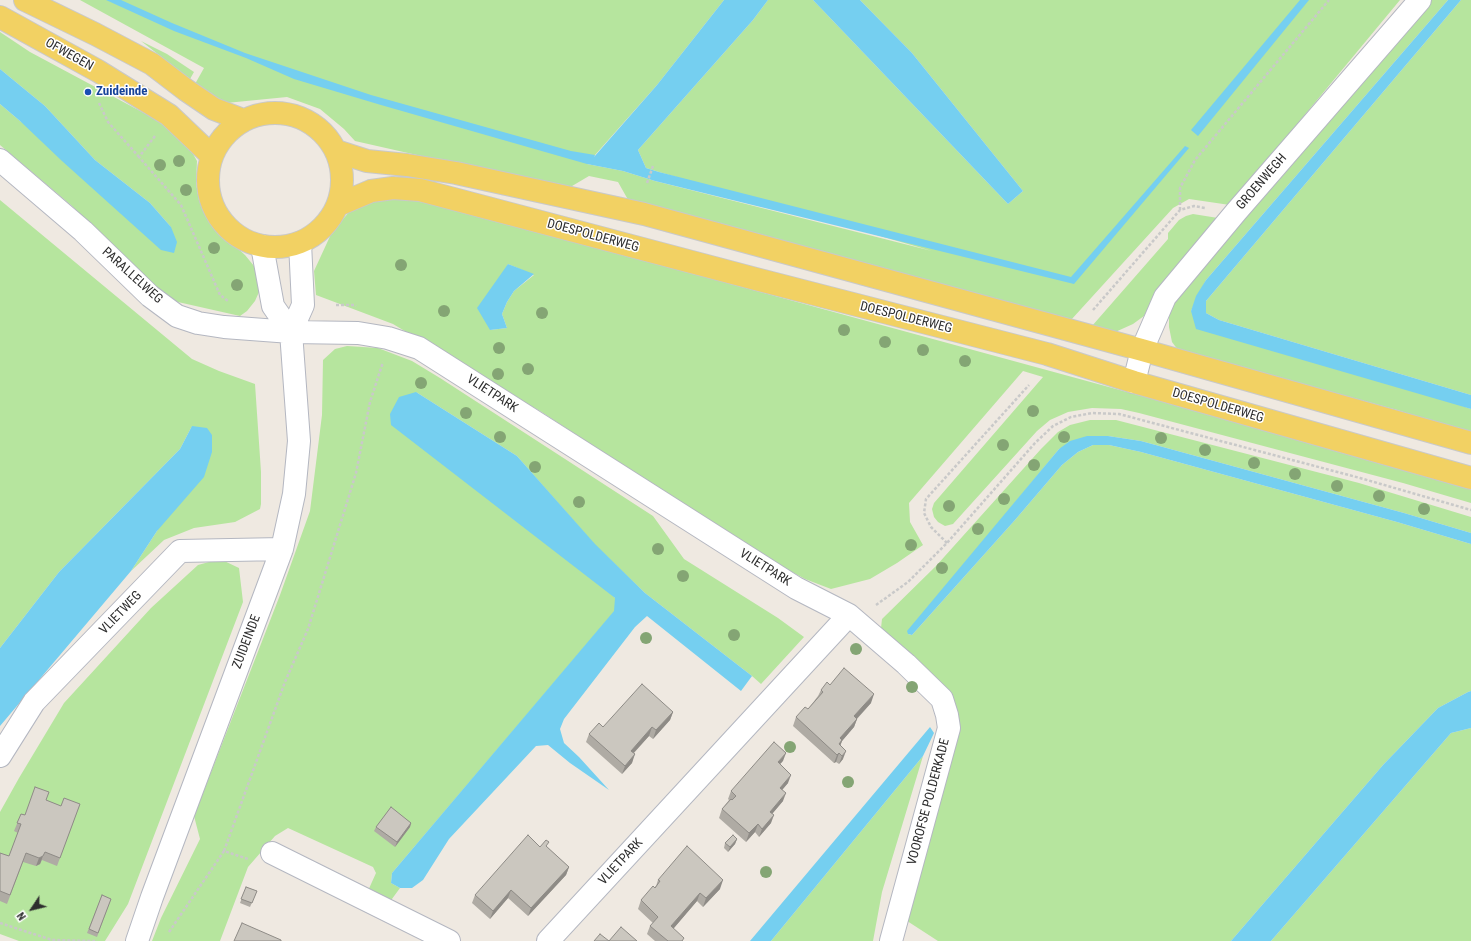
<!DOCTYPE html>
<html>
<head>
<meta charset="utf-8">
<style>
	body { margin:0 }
	#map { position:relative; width:1471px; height:941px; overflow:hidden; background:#efe9e1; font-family:"Roboto Condensed",sans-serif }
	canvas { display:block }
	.north { position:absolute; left:12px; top:889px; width:40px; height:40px; -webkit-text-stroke:3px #fff; paint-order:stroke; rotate:235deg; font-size:11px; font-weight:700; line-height:16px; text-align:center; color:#2e2e2e }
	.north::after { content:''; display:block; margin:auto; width:14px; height:18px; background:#2e2e2e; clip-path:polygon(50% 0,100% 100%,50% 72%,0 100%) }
</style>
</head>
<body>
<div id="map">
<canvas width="1471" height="941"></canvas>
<div class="north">N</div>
</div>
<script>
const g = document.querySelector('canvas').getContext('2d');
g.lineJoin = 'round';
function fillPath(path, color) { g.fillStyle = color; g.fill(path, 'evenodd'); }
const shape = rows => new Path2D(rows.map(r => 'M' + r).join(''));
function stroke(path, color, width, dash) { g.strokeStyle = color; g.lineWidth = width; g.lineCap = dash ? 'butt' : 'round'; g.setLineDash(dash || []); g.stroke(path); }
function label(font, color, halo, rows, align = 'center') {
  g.font = font + ' "Roboto Condensed",sans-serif'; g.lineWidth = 3; g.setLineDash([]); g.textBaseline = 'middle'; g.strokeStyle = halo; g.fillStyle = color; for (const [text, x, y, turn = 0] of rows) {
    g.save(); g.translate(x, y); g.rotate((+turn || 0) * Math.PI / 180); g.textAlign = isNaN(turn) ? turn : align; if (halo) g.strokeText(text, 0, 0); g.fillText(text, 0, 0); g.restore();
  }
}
const green = shape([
	[80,0,724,0,657,85,587,164,623,171,655,181,932,251,659,172,646,168,638,150,753,20,768,0,813,0,1008,204,1023,191,912,53,860,0,1400,0,1230,205,1189,199,1173,208,1071,320,631,205,618,182,589,176,567,189,355,141,344,129,320,109,287,97,226,103,195,84,204,68],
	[1431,0,1448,0,1206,280,1191,311,1471,409,1471,434,1397,410,1178,350,1172,342,1169,327,1169,314,1180,290],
	[1461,0,1471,0,1471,395,1219,320,1206,313,1206,301],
	[0,32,30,52,172,128,184,138,197,161,196,183,199,200,206,216,222,234,245,255,254,266,260,280,259,292,255,301,247,311,240,316,169,300,72,206,0,145,0,104,20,121,171,227,150,203,95,160,45,106,0,69],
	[141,41,167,54,194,72,190,79],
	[404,198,434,203,1406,468,1471,488,1471,503,1403,483,1139,413,1121,409,1092,408,1068,412,1050,420,1037,431,953,524,945,526,938,522,934,517,932,509,934,503,1043,377,1023,371,909,503,910,522,923,545,897,563,870,579,831,589,805,579,770,560,715,526,540,411,513,396,393,324,316,295,314,271,332,232,350,211,372,200],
	[508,264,534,275,514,291,507,302,502,314,507,328,490,330],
	[0,200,192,359,219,371,255,384,261,472,261,504,260,509,235,522,194,528,164,540,131,571,157,531,192,426,180,449,59,572,0,648],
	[1193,214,1218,218,1159,289,1144,316,1133,324,1113,333,1092,326,1168,239,1168,233,1179,220,1186,216],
	[347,346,378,348,412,361,440,378,653,516,684,559,778,618,804,637,761,684,752,676,645,593,595,545,517,456,416,392,615,598,615,611,392,873,391,883,400,888,389,903,367,893,376,873,373,867,288,828,275,836,248,867,220,941,152,941,161,918,200,839,194,816,280,595,310,511,322,415,323,360,335,349],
	[1090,420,1116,420,1359,483,1471,517,1471,533,1404,513,1141,441,1108,436,1059,449,908,634,912,635,1015,520,1062,465,1078,452,1093,445,1109,445,1141,452,1397,522,1471,544,1471,691,1468,692,1438,708,1383,765,1231,941,938,941,901,917,956,722,883,634,881,628,882,619,936,566,1041,449,1058,432,1070,425],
	[220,559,239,568,243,602,128,904,105,941,19,941,0,934,0,812,19,778,64,703,151,608,198,565],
	[1471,728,1471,941,1271,941,1451,733],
	[923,756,882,892,873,941,771,941]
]);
const water = shape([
	[106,0,121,0,172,23,245,53,371,95,571,151,595,155,594,157,657,85,724,0,768,0,753,20,638,150,646,168,659,172,1071,277,1185,146,1189,148,1074,284,655,181,623,171,587,164,381,105,294,79,246,58,174,31],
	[813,0,860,0,912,53,1023,191,1008,204],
	[1300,0,1309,0,1198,136,1191,130],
	[1448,0,1461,0,1206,301,1206,313,1219,320,1471,395,1471,409,1196,329,1191,311,1196,296,1206,280],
	[0,69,45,106,95,160,150,203,171,227,177,242,174,253,161,250,62,161,20,121,0,104],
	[508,264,534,274,514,291,507,302,502,314,507,328,490,330,477,308],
	[416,392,517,456,595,544,645,593,752,676,741,691,647,616,635,627,564,719,560,729,564,743,579,757,609,790,570,763,548,745,536,746,449,839,423,880,412,888,400,888,391,883,392,873,614,611,615,598,391,425,390,414,399,397],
	[192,426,207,428,212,435,212,452,204,477,157,531,131,571,0,726,0,648,59,572,180,449],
	[1087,436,1108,436,1141,441,1404,513,1471,533,1471,544,1397,522,1141,452,1109,445,1093,445,1078,452,1062,465,1015,520,912,635,908,634,907,631,1059,449,1070,441],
	[1471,691,1471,728,1451,733,1271,941,1231,941,1383,765,1438,708,1468,692],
	[930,727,934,733,923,756,771,941,750,941]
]);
const path = shape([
	[99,103,108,122,139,157],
	[155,136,139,157,181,205,220,295,228,301],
	[647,183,653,166],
	[1180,210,1180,188,1195,160,1329,0],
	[336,305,355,305,356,306],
	[1093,310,1180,210,1194,206,1205,208],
	[947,543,931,527,924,513,926,499,1029,385],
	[876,605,908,582,947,543,1035,443,1053,426,1071,417,1092,413,1119,414,1360,478,1471,510],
	[224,851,285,682,308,629,356,473,370,402,383,362],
	[0,923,52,940,95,941],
	[169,932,224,851,248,859]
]);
const minor = shape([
	[0,160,83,231,150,296,177,316,198,323,224,327,291,332,358,333,388,338,419,348,796,588,849,615,906,664,942,699,947,715,949,728,891,941],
	[262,246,273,306,291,332],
	[1134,382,1142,350,1165,297,1236,212,1420,0],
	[0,756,34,702,180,551,282,549],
	[272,853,449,941],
	[137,941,152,897,282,549,294,494,299,441,291,332,303,305,300,243],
	[548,941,849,615]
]);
const major = shape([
	[25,0,95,34,152,64,186,90,214,109,243,120],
	[0,17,98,71,169,115,212,156],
	'208 180a67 67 0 1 1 134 0a67 67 0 1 1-134 0Z',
	[336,151,367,161,407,165,456,173,644,214,1142,350,1471,443],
	[338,205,371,191,393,188,420,190,756,279,1047,354,1134,382,1471,478]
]);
const trees = [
	[179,161],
	[160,165],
	[186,190],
	[214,248],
	[401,265],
	[237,285],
	[444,311],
	[542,313],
	[844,330],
	[885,342],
	[499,348],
	[923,350],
	[965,361],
	[528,369],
	[498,374],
	[421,383],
	[1033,411],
	[466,413],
	[500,437],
	[1064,437],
	[1161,438],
	[1003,445],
	[1205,450],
	[1254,463],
	[1034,465],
	[535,467],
	[1295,474],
	[1337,486],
	[1379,496],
	[1004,499],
	[579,502],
	[949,506],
	[1424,509],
	[978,529],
	[911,545],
	[658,549],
	[942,568],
	[683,576],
	[734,635],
	[646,638],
	[856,649],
	[912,687],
	[790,747],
	[848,782],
	[766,872]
];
const wall = shape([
	[830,685,871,703,857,719,854,727,842,741,840,746,843,759,839,764,836,762,834,763,793,726,796,717,808,709,818,696,821,690],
	[673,712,670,720,653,739,649,736,634,753,632,763,622,774,586,742,589,734,603,727],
	[783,761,780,764,788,783,782,790,783,801,772,814,771,823,759,837,755,832,746,842,719,818,722,809,729,800,728,799,731,791],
	[46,800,61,806,80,804,57,866,42,860,40,864,36,866,23,862,7,904,0,901,0,853,9,856,18,833,14,831,21,814,25,815],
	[411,823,410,827,395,847,374,831,376,827],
	[737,839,735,844,728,852,724,848,725,843],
	[540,847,547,847,569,867,566,875,528,916,508,898,490,919,472,903,475,895],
	[658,880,720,889,703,907,697,901,673,929,683,941,655,941,647,934,650,926,653,923,638,909,641,900,656,886],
	[246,887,257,891,250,907,240,903],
	[102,895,111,899,97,937,87,933]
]);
const shadedWall = shape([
	[874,694,871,703,851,725,854,716],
	[673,712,670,720,653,739,656,730],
	[857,719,854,727,842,741,839,749,836,752,840,738],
	[652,727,649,736,628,759,631,751],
	[846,751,843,759,839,764,842,756],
	[786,753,783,761,774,770,778,762],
	[839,753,836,762,834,763,837,755],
	[635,754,632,763,622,774,625,766],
	[791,775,788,783,777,796,780,788],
	[786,793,783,801,767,820,770,812],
	[774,815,771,823,759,837,762,829],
	[411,823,410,827,395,847,397,842],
	[758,824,755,832,746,842,749,833],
	[737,839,735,844,728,852,730,847],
	[43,856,40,864,36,866,39,858],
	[569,867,566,875,528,916,531,908],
	[723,880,720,889,703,907,706,898],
	[511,890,508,898,490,919,493,911],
	[700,893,697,901,668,935,671,926]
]);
const building = shape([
	[844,668,874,694,854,716,857,719,840,738,842,740,839,744,846,751,842,756,839,753,837,755,796,717,805,707,808,709,823,692,821,690,827,682,830,685,844,668],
	[642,684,673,712,656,730,652,727,631,751,635,754,625,766,589,734,599,723,603,727,642,684],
	[774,742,786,753,778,762,791,775,780,788,786,793,770,812,774,815,762,829,758,824,749,833,722,809,731,799,732,800,736,796,731,791,774,742],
	[35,787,49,792,46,800,61,806,64,798,80,804,60,858,45,852,43,856,39,858,26,853,10,895,0,891,0,853,9,856,21,824,17,823,21,814,25,815,35,787],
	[391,807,411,823,397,842,376,827,391,807],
	[528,835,540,847,546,840,549,842,546,846,569,867,531,908,511,890,493,911,475,895,528,835],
	[733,835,737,839,730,847,725,843,733,835],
	[687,846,723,880,706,898,700,893,671,926,684,938,682,941,668,941,650,926,658,917,641,900,653,886,655,888,660,881,658,880,687,846],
	[246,887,257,891,252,903,241,899,246,887],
	[102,895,111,899,98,933,89,929,102,895],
	[242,923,281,940,281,941,234,941,242,923],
	[621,927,637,941,609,941,621,927],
	[600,934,609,941,594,941,600,934]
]);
const markers = [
	[88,92,4,"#1a4fb4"]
];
const streetNames = [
	["OFWEGEN",69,55,29],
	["GROENWEGH",1262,182,-49],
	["DOESPOLDERWEG",593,236,15],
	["PARALLELWEG",132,276,42],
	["DOESPOLDERWEG",906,318,14],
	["VLIETPARK",492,394,33],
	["DOESPOLDERWEG",1218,406,16],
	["VLIETPARK",765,568,32],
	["VLIETWEG",121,613,-46],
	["ZUIDEINDE",247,642,-69],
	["VOOROFSE POLDERKADE",929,802,-75],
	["VLIETPARK",621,862,-47]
];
const transitNames = [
	["Zuideinde",96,92]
];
fillPath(green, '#b6e59e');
fillPath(water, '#75cff0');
stroke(minor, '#b4b7c1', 24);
stroke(major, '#c9c9c9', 24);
stroke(path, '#c9c9c9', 2.5, [3, 2]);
stroke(minor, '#fff', 22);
stroke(major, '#f2d163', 22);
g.fillStyle = '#84a574';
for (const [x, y] of trees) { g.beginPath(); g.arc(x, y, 6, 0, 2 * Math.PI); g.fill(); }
fillPath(wall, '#afaba4');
fillPath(shadedWall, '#8e8b86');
fillPath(building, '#cbc7bf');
stroke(building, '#8e8b86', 1);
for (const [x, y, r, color] of markers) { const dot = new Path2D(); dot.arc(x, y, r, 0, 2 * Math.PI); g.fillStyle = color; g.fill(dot); stroke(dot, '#fff', 1.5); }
label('13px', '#2e2e2e', '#fff', streetNames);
label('bold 13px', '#164399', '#fff', transitNames, 'left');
</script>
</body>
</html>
